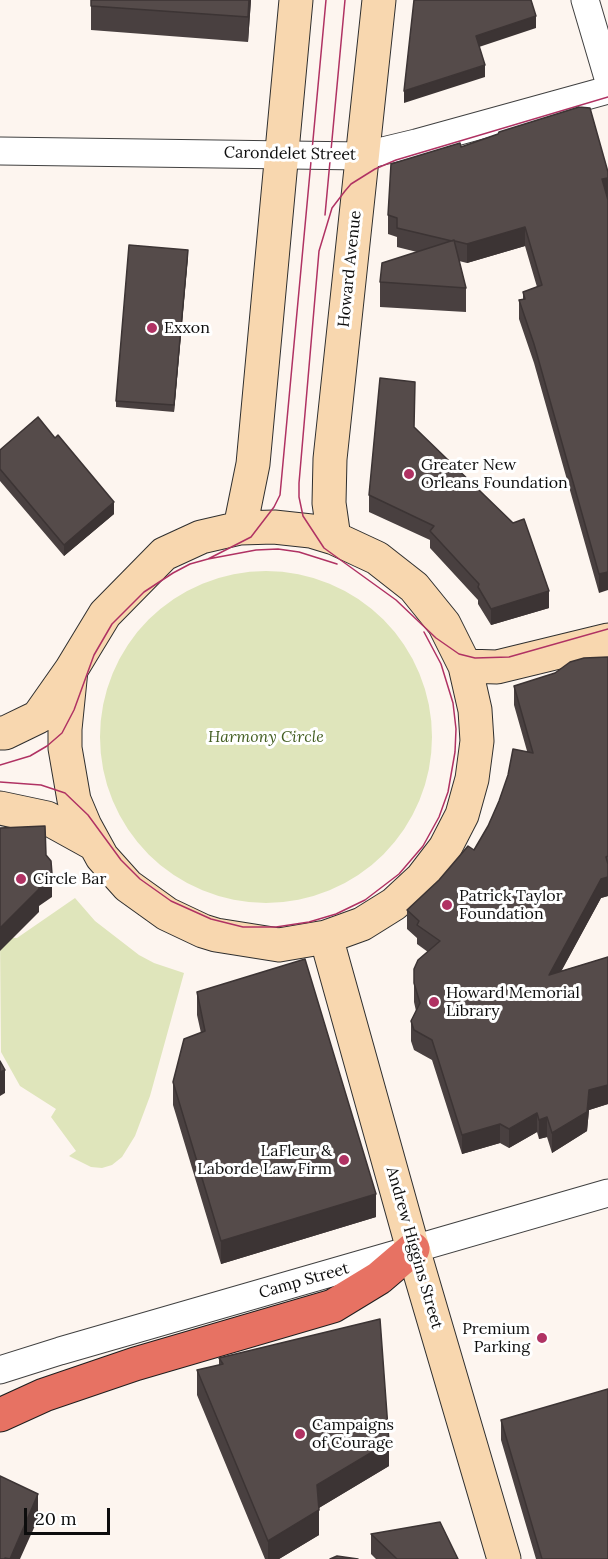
<!DOCTYPE html>
<html>
<head>
<meta charset="utf-8">
<style>
	body { margin:0 }
	#map { position:relative; width:608px; height:1559px; overflow:hidden; background:#fdf5ef; font-family:Lora,serif }
	canvas { display:block }
	.scale { position:absolute; left:24px; top:1508px; width:86px; height:27px; box-sizing:border-box; border:3px solid #0d0d0d; border-top:0; padding-left:8px; font-size:18px; line-height:21px; white-space:nowrap; color:#0d0d0d; -webkit-text-stroke:4px #fff; paint-order:stroke }
</style>
</head>
<body>
<div id="map">
<canvas width="608" height="1559"></canvas>
<div class="scale">20 m</div>
</div>
<script>
const g = document.querySelector('canvas').getContext('2d');
g.lineJoin = 'round';
function fillPath(path, color) { g.fillStyle = color; g.fill(path, 'evenodd'); }
const shape = rows => new Path2D(rows.map(r => 'M' + r).join(''));
function stroke(path, color, width, dash) { g.strokeStyle = color; g.lineWidth = width; g.lineCap = dash ? 'butt' : 'round'; g.setLineDash(dash || []); g.stroke(path); }
function label(font, color, halo, rows, align = 'center') {
  g.font = font + ' Lora,serif'; g.lineWidth = 6; g.setLineDash([]); g.textBaseline = 'middle'; g.strokeStyle = halo; g.fillStyle = color; for (const [text, x, y, turn = 0] of rows) {
    g.save(); g.translate(x, y); g.rotate((+turn || 0) * Math.PI / 180); g.textAlign = isNaN(turn) ? turn : align; if (halo) g.strokeText(text, 0, 0); g.fillText(text, 0, 0); g.restore();
  }
}
const green = shape([
	'100 737a166 166 0 1 1 332 0a166 166 0 1 1-332 0Z',
	[75,898,95,921,139,955,154,963,184,973,150,1096,135,1136,122,1157,112,1165,102,1168,91,1167,69,1156,76,1151,51,1117,56,1109,20,1086,1,1052,0,937,17,938]
]);
const street = shape([
	[585,0,608,78],
	[0,151,362,156,416,143,608,90],
	[0,1370,60,1351,608,1193]
]);
const secondary = shape([
	[240,528,253,464,296,0],
	[334,538,329,503,330,459,379,0],
	[465,666,497,667,608,640],
	[0,733,5,733,38,717,71,670,105,614,164,554,201,537,240,528,274,527,311,531,334,538,377,558,414,587,444,624,465,666,475,710,477,741,472,779,462,815,445,848,422,878,394,904,362,924,326,937,279,945,216,935,203,931,167,914,128,886,102,857,85,826,74,800,65,748,65,729,71,670],
	[0,808,47,818,94,844],
	[326,937,413,1249,504,1559]
]);
const highway = shape([
	[0,1415,44,1395,135,1364,333,1306,379,1278,413,1249]
]);
const tram = shape([
	[608,97,396,160,375,169,351,184,345,191,332,208,319,251,299,483,299,497,303,516,324,548,396,600,436,638,459,654,475,658,509,657,608,629],
	[325,215,345,0],
	[208,559,251,537,274,507,280,495,326,0],
	[0,765,30,756,47,746,62,733,74,710,94,655,112,624,144,592,173,573,190,564,208,559,256,550,278,549,299,552,337,564],
	[0,782,41,785,65,793,88,815,121,860,140,879,171,901,211,919,243,927,276,927,309,922,336,914,365,900,399,874,423,846,439,817,448,792,455,752,456,729,453,703,441,664,424,632]
]);
const wall = shape([
	[91,0,251,0,248,42,91,30],
	[461,147,608,197,607,197,599,593,534,363,519,319,519,300,523,299,523,292,537,287,525,246,467,263,459,261,466,288,466,312,380,307,380,282,417,252,397,247,397,237,388,234,388,215],
	[188,256,174,412,116,407,116,401],
	[414,428,549,608,491,625,478,604,478,600,430,548,430,540,369,512,369,495],
	[55,438,114,514,64,556,0,481,0,450],
	[608,657,608,896,601,898,561,971,608,957,608,1104,589,1110,587,1131,552,1153,547,1137,539,1139,537,1132,509,1148,500,1143,462,1154,432,1060,414,1050,411,1041,411,1021,416,1011,414,1002,414,969,428,952,417,944,417,938,407,929,407,910,474,850,488,826,527,751,514,705,514,686],
	[197,992,376,1217,221,1264,173,1105,173,1082,201,1033,197,1015],
	[219,1358,389,1466,319,1508,319,1535,279,1559,265,1559,197,1395,197,1370,219,1365],
	[501,1420,608,1559,536,1559,501,1440],
	[371,1534,458,1559,376,1559,371,1554]
]);
const shadedWall = shape([
	[249,0,251,0,248,42,248,17],
	[536,16,536,28,476,48,476,36],
	[485,65,485,77,404,103,404,91],
	[608,178,608,197,602,198,602,179],
	[525,227,525,246,467,263,467,244],
	[188,250,188,256,174,412,174,405],
	[114,502,114,514,64,556,64,545],
	[608,572,608,590,599,593,599,574],
	[549,591,549,608,491,625,491,609],
	[52,874,52,897,39,906,39,912,0,951,0,928,39,883],
	[608,877,608,896,601,898,549,994,549,975,601,879],
	[5,1070,5,1093,0,1096,0,1072],
	[608,1085,608,1104,589,1110,587,1131,552,1153,552,1133,589,1090],
	[537,1113,537,1132,509,1148,509,1129],
	[547,1117,547,1137,539,1139,539,1120],
	[500,1124,500,1143,462,1154,462,1135],
	[376,1194,376,1217,221,1264,221,1241],
	[389,1442,389,1466,317,1509,317,1485],
	[38,1494,38,1519,20,1559,10,1559],
	[319,1510,319,1535,279,1559,268,1559,268,1541]
]);
const building = shape([
	[91,0,249,0,248,17,91,6,91,0],
	[414,0,531,0,536,16,476,36,485,65,404,91,414,0],
	[579,107,590,108,608,172,608,178,602,179,608,200,608,572,599,574,534,344,519,300,525,299,523,292,542,285,525,227,467,244,455,241,454,240,452,241,397,228,397,218,388,215,391,164,460,143,461,147,498,134,499,132,579,107],
	[454,240,466,288,380,282,382,263,454,240],
	[129,245,188,250,174,405,116,401,129,245],
	[380,378,415,382,414,427,513,523,524,519,549,591,491,609,478,587,479,584,430,531,434,526,369,495,380,378],
	[38,417,55,438,58,435,114,502,64,545,0,469,0,450,38,417],
	[608,657,608,856,606,857,608,864,608,877,601,879,549,975,608,957,608,1085,589,1090,587,1112,552,1133,547,1117,539,1120,537,1113,509,1129,500,1124,462,1135,432,1040,414,1030,411,1021,420,1003,414,983,414,969,418,960,440,941,417,925,419,921,407,910,439,880,468,846,474,850,488,826,499,801,508,775,513,749,533,753,514,686,555,673,570,662,584,658,608,657],
	[45,826,46,855,51,861,52,874,39,883,39,889,0,928,0,828,45,826],
	[305,959,376,1194,221,1241,173,1082,184,1039,205,1031,197,992,305,959],
	[0,1061,5,1070,0,1072,0,1061],
	[380,1319,389,1442,317,1485,319,1510,268,1541,197,1370,223,1364,219,1358,380,1319],
	[608,1389,608,1559,542,1559,501,1420,608,1389],
	[0,1476,38,1494,10,1559,5,1558,5,1559,0,1559,0,1476],
	[440,1522,458,1559,397,1559,371,1534,440,1522],
	[337,1556,358,1559,330,1559,337,1556]
]);
const markers = [
	[152,328,6,"#b03263"],
	[409,474,6,"#b03263"],
	[21,879,6,"#b03263"],
	[447,905,6,"#b03263"],
	[434,1002,6,"#b03263"],
	[344,1160,6,"#b03263"],
	[542,1338,6,"#b03263"],
	[300,1434,6,"#b03263"]
];
const streetNames = [
	["Carondelet Street",290,154,1],
	["Howard Avenue",350,269,-84],
	["Andrew Higgins Street",414,1248,74],
	["Camp Street",304,1281,-16]
];
const poiNames = [
	["Exxon",164,328],
	["Greater New",421,465],
	["Orleans Foundation",421,483],
	["Circle Bar",33,879],
	["Patrick Taylor",459,896],
	["Foundation",459,914],
	["Howard Memorial",446,993],
	["Library",446,1011],
	["LaFleur &",332,1151,"right"],
	["Laborde Law Firm",332,1169,"right"],
	["Premium",530,1329,"right"],
	["Parking",530,1347,"right"],
	["Campaigns",312,1425],
	["of Courage",312,1443]
];
const parkNames = [
	["Harmony Circle",266,737]
];
fillPath(green, '#dfe5bb');
stroke(street, '#404040', 29);
stroke(secondary, '#2f2f2f', 35);
stroke(highway, '#1e1e1e', 35);
stroke(street, '#fff', 27);
stroke(secondary, '#f8d7af', 33);
stroke(highway, '#e77263', 33);
stroke(tram, '#b03263', 1.5);
fillPath(wall, '#494040');
fillPath(shadedWall, '#3c3434');
fillPath(building, '#554b4a');
stroke(building, '#3c3434', 1.5);
for (const [x, y, r, color] of markers) { const dot = new Path2D(); dot.arc(x, y, r, 0, 2 * Math.PI); g.fillStyle = color; g.fill(dot); stroke(dot, '#fff', 2); }
label('16px', '#0d0d0d', '#fff', streetNames);
label('16px', '#0d0d0d', '#fff', poiNames, 'left');
label('italic 16px', '#445f23', '#fff', parkNames);
</script>
</body>
</html>
